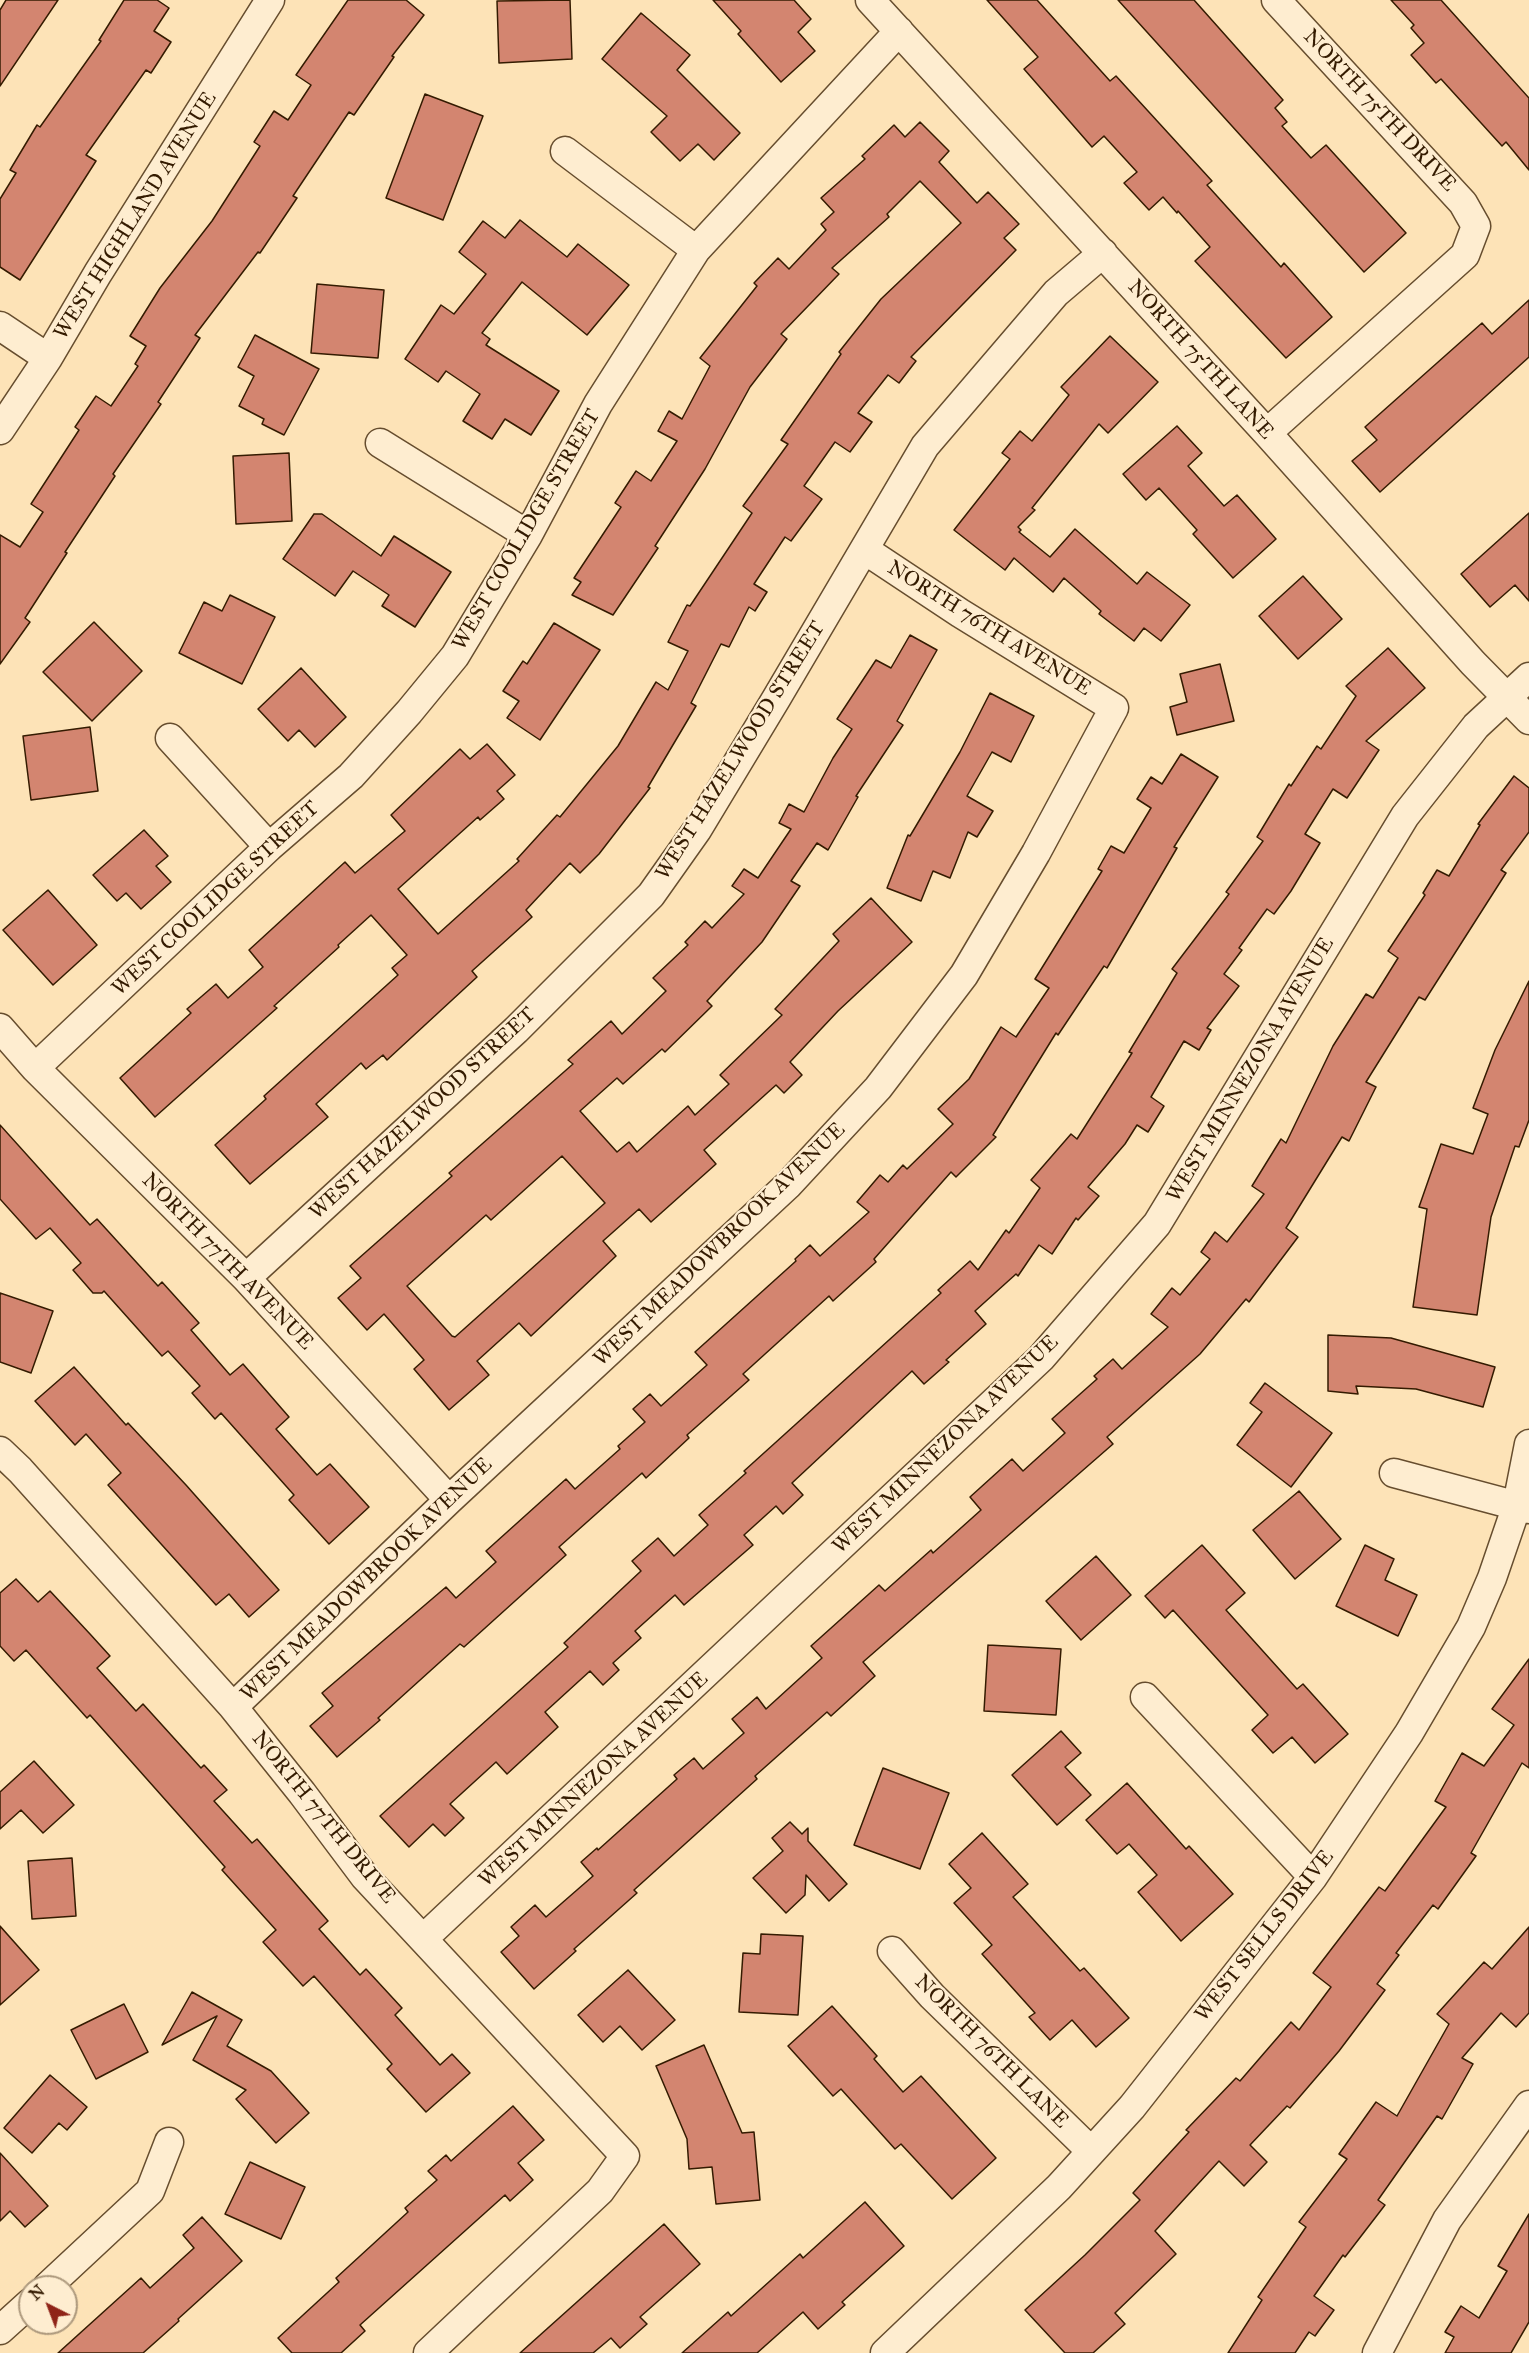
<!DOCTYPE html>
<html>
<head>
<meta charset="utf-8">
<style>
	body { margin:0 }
	#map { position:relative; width:1529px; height:2353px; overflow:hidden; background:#fde3b7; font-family:"IM FELL Great Primer",serif }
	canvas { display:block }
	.north { position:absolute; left:18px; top:2275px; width:60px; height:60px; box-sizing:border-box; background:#feedd0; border:2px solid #ad997d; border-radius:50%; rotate:318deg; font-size:16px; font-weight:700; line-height:24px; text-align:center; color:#341b01 }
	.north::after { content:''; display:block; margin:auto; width:21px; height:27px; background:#8f2418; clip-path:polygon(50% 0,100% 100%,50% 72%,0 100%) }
</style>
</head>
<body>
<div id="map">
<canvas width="1529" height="2353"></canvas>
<div class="north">N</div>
</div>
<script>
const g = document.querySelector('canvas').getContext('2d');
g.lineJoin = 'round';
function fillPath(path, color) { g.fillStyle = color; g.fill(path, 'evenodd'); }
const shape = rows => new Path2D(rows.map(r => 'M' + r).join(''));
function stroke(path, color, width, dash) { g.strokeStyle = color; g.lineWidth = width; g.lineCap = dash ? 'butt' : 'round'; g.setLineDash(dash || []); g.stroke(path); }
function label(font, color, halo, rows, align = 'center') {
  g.font = font + ' "IM FELL Great Primer",serif'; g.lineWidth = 4.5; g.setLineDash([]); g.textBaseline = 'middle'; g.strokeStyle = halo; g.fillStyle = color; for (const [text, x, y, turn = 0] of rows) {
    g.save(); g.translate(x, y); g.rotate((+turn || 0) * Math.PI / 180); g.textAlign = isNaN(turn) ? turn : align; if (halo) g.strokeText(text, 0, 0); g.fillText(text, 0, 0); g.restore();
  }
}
const building = shape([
	[6,0,58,0,0,86,0,10,6,0],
	[124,0,157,0,169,8,154,31,171,42,151,73,146,70,86,155,96,161,20,280,0,267,0,199,16,173,10,170,37,125,40,127,101,41,99,40,124,0],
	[348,0,406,0,424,15,392,56,394,57,354,115,349,112,293,196,297,198,260,253,258,252,195,335,200,338,158,402,161,404,113,474,115,476,65,552,67,553,25,618,30,622,0,664,0,535,20,547,43,512,31,504,79,430,75,427,96,396,111,406,138,366,135,364,146,346,130,336,160,288,212,221,260,146,254,142,274,111,288,120,311,85,296,75,348,0],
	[570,0,572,59,499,63,497,1,570,0],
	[713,0,794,0,811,19,798,32,815,51,781,82,738,34,741,31,713,0],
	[987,0,1037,0,1110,81,1116,76,1212,181,1207,185,1281,267,1284,263,1332,317,1286,358,1195,261,1210,247,1178,211,1177,213,1163,197,1149,210,1124,183,1137,172,1104,136,1092,147,1024,69,1038,57,987,0],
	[1118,0,1194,0,1283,100,1275,108,1287,122,1282,126,1311,158,1326,145,1406,233,1364,272,1118,0],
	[1391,0,1441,0,1529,98,1529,170,1506,142,1502,146,1441,79,1436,83,1411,55,1424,43,1411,28,1414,25,1391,0],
	[641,13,690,55,677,70,740,133,714,160,698,144,680,161,651,132,667,116,602,59,641,13],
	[425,94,483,116,443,220,386,198,425,94],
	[920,122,949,151,939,162,977,203,988,192,1019,224,1004,238,1016,250,911,357,916,361,899,383,888,375,858,413,872,422,850,452,835,442,804,486,822,499,791,541,785,537,754,584,767,592,755,611,749,607,729,647,721,644,691,703,696,706,648,787,650,788,599,854,580,873,570,863,526,910,532,917,472,971,477,977,387,1060,383,1055,366,1069,361,1063,316,1104,328,1117,250,1184,215,1145,266,1099,264,1096,398,975,392,968,407,955,371,915,338,945,339,947,274,1006,277,1008,155,1117,120,1078,191,1013,187,1009,216,984,228,998,263,967,249,950,345,862,355,873,405,831,391,815,460,749,470,759,487,744,515,775,497,791,504,799,480,820,478,817,398,889,438,934,519,861,517,859,557,815,560,817,618,746,656,682,668,690,688,651,668,642,687,605,690,606,752,513,743,506,788,444,781,440,841,354,839,352,881,299,961,223,920,181,887,214,889,217,832,268,839,274,781,334,787,339,750,387,705,469,655,546,658,548,613,615,572,595,581,582,574,578,621,507,615,503,636,471,651,481,677,441,658,431,669,411,682,419,710,366,700,358,757,286,754,283,778,258,789,269,826,230,821,224,834,212,821,198,865,159,862,156,894,125,905,137,920,122],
	[520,220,567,257,578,244,629,285,587,335,522,282,482,333,490,339,486,345,559,391,531,435,505,419,492,439,463,421,480,394,446,371,438,382,405,359,441,305,454,314,486,274,459,252,483,221,505,238,520,220],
	[317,284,384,290,378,358,311,353,317,284],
	[1529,300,1529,357,1380,492,1352,461,1377,440,1365,427,1482,323,1492,334,1529,300],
	[255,335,319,369,284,435,262,424,264,419,239,406,254,376,238,367,255,335],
	[1110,336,1158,382,1108,433,1099,424,1032,508,1035,510,1018,527,1021,530,1019,532,1050,557,1075,529,1137,584,1147,572,1190,605,1161,641,1144,628,1134,641,1099,614,1101,611,1064,578,1053,592,1014,558,1005,570,954,530,1010,459,1002,453,1020,431,1032,441,1069,395,1061,387,1110,336],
	[1177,426,1202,453,1188,466,1224,506,1237,495,1276,539,1233,578,1193,534,1197,530,1159,488,1146,500,1123,474,1177,426],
	[289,453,292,521,236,524,233,456,289,453],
	[1529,513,1529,601,1515,585,1490,607,1461,574,1529,513],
	[314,514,322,514,381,556,394,536,451,572,415,627,382,606,389,595,353,571,335,596,283,559,314,514],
	[1303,576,1342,619,1298,659,1259,616,1303,576],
	[230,595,275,617,242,684,179,653,204,602,222,611,230,595],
	[94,622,142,671,92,721,43,672,94,622],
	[554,623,600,650,540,740,507,718,519,701,503,691,523,661,527,664,554,623],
	[910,635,937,650,897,721,903,725,856,796,858,797,828,850,817,843,791,881,800,886,762,942,707,1001,712,1006,665,1052,662,1049,623,1084,617,1078,580,1111,617,1152,629,1142,637,1152,688,1106,695,1115,729,1084,720,1075,782,1015,775,1009,839,941,833,934,871,898,912,942,838,1011,790,1062,802,1075,784,1093,776,1085,704,1150,716,1164,651,1222,639,1209,603,1241,616,1256,531,1336,519,1323,477,1361,489,1375,449,1410,414,1369,424,1360,384,1314,367,1330,338,1298,361,1278,350,1266,452,1176,449,1173,573,1064,568,1060,611,1021,622,1034,666,991,653,978,688,945,685,942,705,921,712,928,744,894,732,886,744,869,758,878,791,829,779,823,789,804,804,812,833,758,852,729,837,719,876,660,891,668,910,635],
	[562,1156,605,1203,455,1337,452,1336,407,1286,486,1215,491,1220,562,1156],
	[1388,648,1425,688,1366,741,1379,750,1347,798,1333,789,1305,834,1320,843,1291,891,1274,914,1267,909,1239,948,1242,950,1224,974,1239,986,1207,1028,1211,1030,1199,1050,1184,1041,1151,1097,1164,1106,1148,1132,1137,1125,1125,1144,1088,1187,1099,1196,1078,1220,1076,1218,1052,1254,1039,1245,1018,1276,1016,1274,975,1311,986,1324,946,1360,949,1362,924,1384,912,1371,792,1483,803,1495,783,1514,776,1506,744,1535,753,1545,684,1605,675,1595,635,1631,641,1638,613,1663,619,1670,603,1685,590,1671,545,1712,558,1727,507,1774,496,1762,450,1804,464,1818,445,1836,433,1824,409,1847,380,1816,568,1647,564,1643,641,1571,632,1561,658,1538,674,1556,708,1525,699,1515,746,1473,744,1471,941,1293,938,1290,970,1261,978,1270,1006,1230,1009,1233,1040,1188,1031,1180,1071,1134,1077,1139,1132,1053,1129,1052,1177,973,1172,969,1229,894,1226,892,1263,841,1257,837,1289,784,1291,786,1317,746,1321,749,1356,696,1346,686,1388,648],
	[1220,664,1234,721,1177,735,1170,707,1187,702,1180,674,1220,664],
	[301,668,346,717,315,747,299,730,288,741,258,709,301,668],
	[990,693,1034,716,1011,762,992,752,967,796,993,811,977,837,968,832,950,878,933,871,921,901,887,888,908,835,910,836,960,752,990,693],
	[90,727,98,791,31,800,23,736,90,727],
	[1181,754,1218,777,1174,847,1177,848,1107,968,1104,966,1058,1035,1056,1033,993,1135,996,1137,956,1177,951,1172,874,1259,876,1262,833,1301,829,1296,743,1374,749,1380,687,1435,689,1438,646,1478,642,1473,559,1547,566,1555,464,1647,460,1644,378,1718,380,1720,337,1757,310,1726,333,1706,322,1693,446,1587,456,1598,496,1562,486,1551,566,1479,575,1489,620,1449,618,1446,645,1422,633,1409,650,1394,661,1406,707,1365,695,1352,796,1261,795,1259,810,1245,820,1256,869,1212,857,1202,880,1175,888,1182,903,1165,907,1169,953,1124,938,1109,969,1079,1001,1027,1016,1037,1049,988,1035,979,1102,871,1098,869,1111,846,1124,853,1151,808,1137,799,1151,777,1162,784,1181,754],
	[1514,776,1529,788,1529,832,1501,870,1506,873,1425,1000,1419,997,1366,1082,1376,1087,1349,1141,1342,1137,1286,1228,1298,1237,1249,1302,1246,1299,1200,1354,1107,1437,1113,1444,863,1662,875,1676,831,1716,827,1712,755,1776,757,1779,634,1890,637,1893,574,1949,576,1951,534,1989,501,1952,519,1936,511,1927,535,1905,546,1917,593,1876,581,1862,597,1848,598,1850,677,1779,674,1775,694,1758,703,1769,744,1733,732,1719,757,1697,766,1709,822,1658,811,1646,879,1585,885,1591,931,1550,933,1553,981,1510,970,1497,1012,1459,1023,1471,1065,1433,1052,1419,1097,1379,1094,1376,1113,1359,1122,1369,1168,1327,1151,1314,1172,1288,1180,1295,1210,1259,1201,1252,1215,1232,1227,1242,1264,1194,1252,1186,1281,1139,1286,1143,1333,1046,1366,994,1373,998,1398,958,1388,951,1425,895,1423,893,1437,870,1449,876,1480,825,1478,824,1514,776],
	[144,830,168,856,156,866,171,882,141,909,126,893,117,901,93,875,144,830],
	[48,890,97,945,53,985,3,930,48,890],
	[1529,981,1529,1120,1519,1147,1515,1146,1491,1217,1477,1315,1413,1307,1427,1209,1419,1207,1441,1144,1473,1154,1488,1114,1473,1108,1495,1050,1529,981],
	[0,1125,90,1225,97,1219,158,1286,162,1282,199,1323,191,1330,230,1375,243,1364,289,1417,276,1429,317,1475,330,1464,369,1507,329,1544,289,1500,294,1495,221,1413,215,1419,192,1393,200,1386,168,1351,162,1356,104,1291,102,1293,93,1293,73,1270,81,1263,50,1228,36,1239,0,1199,0,1125],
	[0,1293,53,1311,31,1373,0,1362,0,1293],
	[1328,1335,1391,1338,1495,1367,1483,1407,1416,1389,1356,1386,1358,1394,1328,1391,1328,1335],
	[74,1367,126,1425,128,1423,186,1485,279,1590,249,1617,229,1594,216,1605,108,1485,121,1473,86,1434,75,1445,35,1401,74,1367],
	[1265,1383,1332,1433,1291,1487,1237,1445,1262,1412,1250,1403,1265,1383],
	[1299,1491,1341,1539,1295,1579,1253,1530,1299,1491],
	[1202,1545,1245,1593,1226,1610,1297,1689,1303,1684,1348,1734,1315,1763,1292,1737,1273,1753,1252,1730,1268,1715,1173,1610,1165,1618,1145,1596,1202,1545],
	[1365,1545,1394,1559,1385,1580,1417,1595,1398,1636,1336,1606,1365,1545],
	[1096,1556,1131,1595,1081,1640,1046,1601,1096,1556],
	[16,1579,38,1602,50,1591,90,1634,110,1656,97,1668,136,1711,143,1704,201,1768,204,1765,227,1790,214,1801,252,1843,257,1839,328,1921,319,1929,360,1975,366,1969,402,2008,395,2015,440,2065,452,2054,470,2073,426,2112,387,2069,392,2064,314,1976,303,1986,263,1942,276,1930,222,1870,225,1867,90,1715,87,1718,26,1650,14,1661,0,1646,0,1593,16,1579],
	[988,1645,1061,1649,1056,1715,984,1711,988,1645],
	[1529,1659,1529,1768,1522,1763,1471,1853,1476,1856,1438,1909,1433,1905,1396,1953,1399,1955,1377,1984,1385,1990,1339,2051,1290,2108,1287,2106,1250,2145,1267,2162,1244,2186,1219,2161,1155,2231,1176,2254,1115,2313,1125,2324,1093,2353,1065,2353,1025,2310,1085,2255,1140,2200,1133,2193,1189,2132,1186,2130,1236,2078,1240,2081,1291,2022,1299,2030,1331,1987,1313,1973,1379,1887,1385,1891,1446,1807,1435,1801,1462,1753,1484,1766,1514,1725,1492,1709,1529,1659],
	[1061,1731,1081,1753,1065,1767,1091,1795,1057,1825,1012,1775,1061,1731],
	[34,1761,74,1805,43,1833,21,1810,0,1829,0,1792,34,1761],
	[883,1768,949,1793,920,1869,854,1845,883,1768],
	[1127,1783,1186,1849,1189,1846,1233,1894,1181,1941,1138,1892,1157,1875,1129,1844,1117,1854,1086,1820,1127,1783],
	[790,1822,802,1834,808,1828,808,1841,847,1884,829,1901,806,1875,805,1895,786,1913,753,1878,783,1851,772,1838,790,1822],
	[982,1833,1028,1884,1013,1897,1080,1971,1084,1968,1129,2018,1096,2047,1072,2020,1050,2040,1029,2017,1035,2013,982,1954,992,1945,954,1903,971,1888,949,1864,982,1833],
	[72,1858,76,1916,32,1919,28,1861,72,1858],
	[0,1926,39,1970,0,2005,0,1926],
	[1529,1927,1529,2013,1516,2027,1501,2013,1462,2058,1473,2064,1442,2119,1437,2116,1378,2200,1385,2205,1345,2257,1343,2255,1314,2296,1334,2310,1315,2336,1309,2332,1295,2353,1228,2353,1262,2300,1258,2297,1306,2227,1299,2222,1347,2159,1339,2154,1376,2102,1397,2116,1449,2024,1437,2014,1484,1962,1492,1969,1529,1927],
	[761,1934,803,1936,798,2015,739,2012,743,1953,760,1954,761,1934],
	[628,1970,675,2020,642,2050,620,2026,603,2042,578,2015,628,1970],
	[192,1992,242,2020,227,2046,271,2071,309,2113,276,2143,236,2099,246,2090,193,2060,217,2016,162,2045,192,1992],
	[124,2004,148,2052,96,2079,71,2030,124,2004],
	[832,2006,877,2056,874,2059,903,2092,921,2076,996,2158,952,2199,901,2144,895,2149,841,2089,833,2096,788,2046,832,2006],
	[704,2045,742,2133,754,2132,760,2200,716,2204,712,2167,689,2169,687,2139,656,2066,704,2045],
	[50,2075,87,2107,67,2130,59,2123,32,2153,4,2128,50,2075],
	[513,2106,544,2140,518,2163,533,2180,510,2201,505,2195,360,2325,365,2331,341,2353,292,2353,278,2338,339,2282,336,2278,408,2212,405,2208,437,2180,428,2171,446,2155,451,2161,513,2106],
	[0,2153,48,2206,25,2227,10,2211,0,2221,0,2153],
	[250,2162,305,2187,281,2239,225,2214,250,2162],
	[865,2202,904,2246,842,2302,845,2305,818,2329,803,2312,757,2353,682,2353,728,2312,731,2316,800,2254,803,2258,865,2202],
	[1529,2214,1529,2322,1511,2353,1445,2353,1454,2337,1445,2332,1461,2306,1479,2318,1507,2271,1498,2266,1529,2214],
	[202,2217,242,2261,178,2319,179,2321,143,2353,58,2353,141,2278,150,2288,194,2248,183,2235,202,2217],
	[664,2224,700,2264,640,2317,647,2324,620,2348,611,2338,593,2353,520,2353,664,2224]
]);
const minor = shape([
	[870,0,1267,433,1473,663,1529,720],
	[565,151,696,250],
	[0,326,48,358],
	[0,430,48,358,98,273,270,0],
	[1267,433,1465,255,1476,226,1463,203,1276,0],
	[380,443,528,535],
	[170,738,269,847],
	[0,1028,35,1068,246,1278,449,1500],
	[35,1068,269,847,351,776,409,712,455,656,528,535,598,404,696,250,899,31],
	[246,1278,516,1030,651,895,697,830,776,699,925,446,1056,293,1103,253],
	[0,1451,20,1470,233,1707,302,1793,365,1877,625,2156,600,2191,428,2353],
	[1394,1473,1529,1509],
	[1145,1697,1313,1877],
	[233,1707,449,1500,788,1185,878,1088,964,975,1036,853,1114,708,960,613,865,550],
	[424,1938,1041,1358,1157,1224,1405,816,1476,726,1529,677],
	[892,1951,932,1996,1091,2151],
	[47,2287,150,2191,169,2142],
	[0,2330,30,2303],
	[885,2353,1059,2187,1132,2107,1313,1877,1409,1733,1471,1627,1492,1578,1517,1505,1529,1444],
	[1377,2353,1447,2220,1529,2105]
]);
const streetNames = [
	["NORTH 75TH DRIVE",1379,111,47],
	["WEST HIGHLAND AVENUE",136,216,-58],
	["NORTH 75TH LANE",1200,360,48],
	["WEST COOLIDGE STREET",527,530,-60],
	["NORTH 76TH AVENUE",989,629,32],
	["WEST HAZELWOOD STREET",741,751,-58],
	["WEST COOLIDGE STREET",216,899,-43],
	["WEST MINNEZONA AVENUE",1251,1070,-59],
	["WEST HAZELWOOD STREET",423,1114,-43],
	["WEST MEADOWBROOK AVENUE",720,1245,-44],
	["NORTH 77TH AVENUE",227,1262,46],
	["WEST MINNEZONA AVENUE",946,1445,-44],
	["WEST MEADOWBROOK AVENUE",367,1580,-44],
	["WEST MINNEZONA AVENUE",594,1780,-43],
	["NORTH 77TH DRIVE",323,1818,51],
	["WEST SELLS DRIVE",1265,1936,-52],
	["NORTH 76TH LANE",991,2052,45]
];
fillPath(building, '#d38570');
stroke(building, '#341b01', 1.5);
stroke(minor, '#664d2e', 31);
stroke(minor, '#feedd0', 28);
label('21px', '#341b01', '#feedd0', streetNames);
</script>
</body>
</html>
